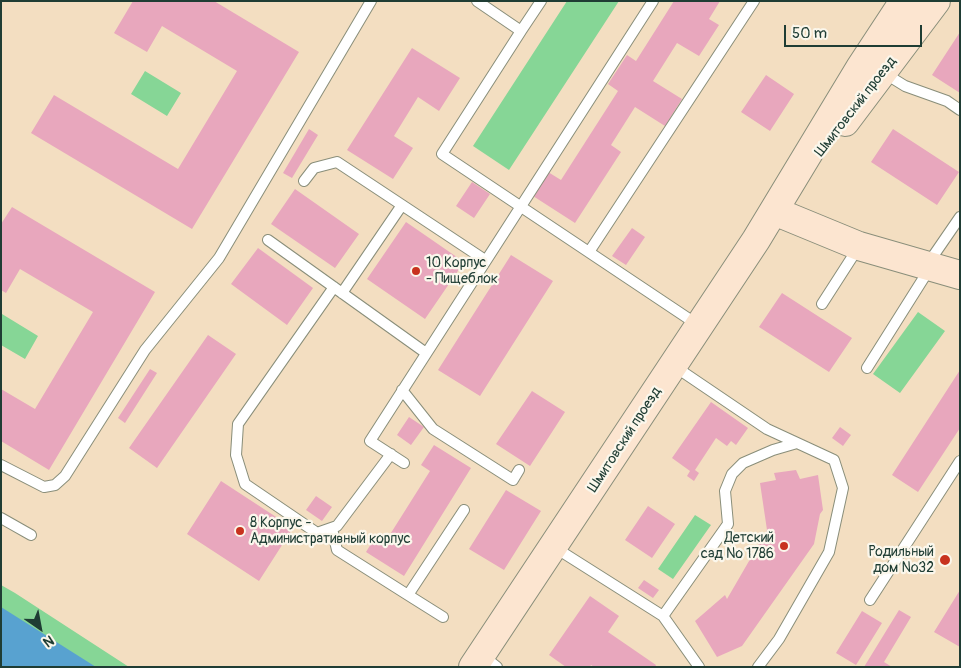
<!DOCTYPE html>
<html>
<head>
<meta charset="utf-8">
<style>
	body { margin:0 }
	#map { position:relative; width:961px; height:668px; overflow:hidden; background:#f3dec1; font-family:Pangolin,sans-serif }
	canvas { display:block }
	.frame { position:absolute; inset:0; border:2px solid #1f3d34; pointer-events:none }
	.north { position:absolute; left:15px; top:603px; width:50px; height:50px; -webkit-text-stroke:4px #fbf7ec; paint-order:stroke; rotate:147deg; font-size:14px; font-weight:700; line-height:20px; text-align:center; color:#1f3d34 }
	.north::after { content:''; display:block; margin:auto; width:18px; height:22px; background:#1f3d34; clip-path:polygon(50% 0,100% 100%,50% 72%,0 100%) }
	.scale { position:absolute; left:784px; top:25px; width:138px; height:22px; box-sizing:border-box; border:2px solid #1f3d34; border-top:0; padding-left:6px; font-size:15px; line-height:18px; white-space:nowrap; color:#1f3d34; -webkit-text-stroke:4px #fbf7ec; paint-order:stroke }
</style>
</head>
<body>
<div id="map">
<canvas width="961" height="668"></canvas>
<div class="frame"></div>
<div class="north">N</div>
<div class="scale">50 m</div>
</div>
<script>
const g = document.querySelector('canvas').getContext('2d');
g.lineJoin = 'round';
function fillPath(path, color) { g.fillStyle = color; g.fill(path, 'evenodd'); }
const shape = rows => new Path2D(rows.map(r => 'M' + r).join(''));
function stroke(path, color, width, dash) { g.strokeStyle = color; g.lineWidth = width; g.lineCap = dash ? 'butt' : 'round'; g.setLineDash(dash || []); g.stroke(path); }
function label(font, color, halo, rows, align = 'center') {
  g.font = font + ' Pangolin,sans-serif'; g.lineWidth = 4.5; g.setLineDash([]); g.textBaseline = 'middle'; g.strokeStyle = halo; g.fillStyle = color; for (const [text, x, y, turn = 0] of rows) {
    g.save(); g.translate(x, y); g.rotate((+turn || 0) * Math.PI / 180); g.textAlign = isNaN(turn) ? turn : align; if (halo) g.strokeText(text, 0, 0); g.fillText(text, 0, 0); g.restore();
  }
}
const green = shape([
	[567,1,619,1,509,170,473,146],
	[145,71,181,93,167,116,131,94],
	[918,312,945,331,900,393,873,374],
	[2,314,38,336,25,359,1,345],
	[695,515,711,525,673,579,658,569],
	[1,585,15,593,129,667,1,667]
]);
const water = shape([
	[1,607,96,667,1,667]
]);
const building = shape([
	[133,1,214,1,299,52,192,229,31,133,54,95,178,169,237,71,162,26,147,52,114,33],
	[674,1,720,1,709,19,719,25,699,56,677,43,653,81,682,99,665,126,635,107,611,145,621,152,575,223,533,196,548,172,561,180,618,91,608,84,627,55,636,61],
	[960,32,960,93,932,75],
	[412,48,460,78,439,111,418,97,394,136,413,148,393,179,347,150],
	[766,75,794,94,770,131,741,112],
	[309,129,318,135,292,178,283,173],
	[893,129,959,172,937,205,871,162],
	[472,182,490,194,474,218,456,206],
	[295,189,359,234,335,268,271,224],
	[12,207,155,292,49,470,1,441,1,389,35,409,93,312,20,269,6,293,1,290,1,224],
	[406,222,464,262,425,319,367,279],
	[632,228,645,237,626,265,612,256],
	[258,248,313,288,287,325,231,284],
	[511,255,553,281,480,396,438,370],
	[782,293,852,338,829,372,759,327],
	[208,335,236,354,157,468,129,448],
	[150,369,157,373,125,423,118,418],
	[960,370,960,428,918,492,892,475],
	[532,391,565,412,530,466,496,444],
	[711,402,748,428,736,445,731,441,727,446,716,438,695,470,699,473,694,481,687,476,690,471,672,458],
	[409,417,424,427,411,445,397,435],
	[840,427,851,435,843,446,832,438],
	[434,445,471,468,404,576,366,552,374,539,384,544,430,471,421,465],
	[796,470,800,479,818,475,823,510,820,514,814,544,742,646,717,657,695,621,725,595,727,599,767,530,760,483,776,480,774,473],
	[221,481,293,528,259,581,187,534],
	[506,490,541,511,504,570,469,549],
	[316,496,332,507,322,521,306,510],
	[648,506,675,524,652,558,625,540],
	[644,580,659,590,653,598,638,588],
	[960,590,960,647,934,632],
	[590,596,619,616,608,632,656,665,655,667,594,667,591,665,590,667,566,667,549,655],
	[899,610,911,617,884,662,892,667,864,667],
	[862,611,882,623,856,665,836,653]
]);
const lane = shape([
	[477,1,521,31,442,154,698,325],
	[521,31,541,1],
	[884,73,905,86,947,101,960,110],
	[304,181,314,168,337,162,485,260],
	[268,240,426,353],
	[589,252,754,1],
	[927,265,960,217],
	[334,287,238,424,236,455,245,484,317,533,337,526,391,454],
	[342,293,402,205],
	[822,304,858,248],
	[674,366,767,429,834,460,843,488,829,552,779,639,758,667],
	[867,368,930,268],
	[402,390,433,429,513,480,519,470],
	[404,463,370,441,653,1],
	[1,465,44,487,55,485,65,476,145,350,219,258,371,1],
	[1,518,31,535],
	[332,528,337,550,408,595,464,510],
	[554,547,663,616],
	[408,595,443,617],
	[870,600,960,461],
	[482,655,497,667],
	[699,667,663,616,728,524,725,491,732,474,743,463,773,450,797,443]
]);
const secondary = shape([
	[845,122,936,1],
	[774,211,859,246,960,275],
	[473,667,756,240,860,68,904,1]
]);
const markers = [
	[416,271,5,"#c8321e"],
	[240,531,5,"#c8321e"],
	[784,546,5,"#c8321e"],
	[945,560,6,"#c8321e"]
];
const streetNames = [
	["Шмитовский проезд",856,107,-52],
	["Шмитовский проезд",625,440,-57]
];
const poiNames = [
	["10 Корпус",426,263],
	["- Пищеблок",426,279],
	["8 Корпус -",250,523],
	["Административный корпус",250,539],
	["Детский",774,538,"right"],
	["сад № 1786",774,554,"right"],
	["Родильный",934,552,"right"],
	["дом №32",934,568,"right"]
];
fillPath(green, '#86d696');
fillPath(water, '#58a2d0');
fillPath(building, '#e8a7bd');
stroke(lane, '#898e7a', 12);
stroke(secondary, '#898e7a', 30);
stroke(lane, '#fff', 10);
stroke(secondary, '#fce5d0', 28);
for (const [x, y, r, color] of markers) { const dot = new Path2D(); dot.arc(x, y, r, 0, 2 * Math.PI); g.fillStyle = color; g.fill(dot); stroke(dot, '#fbf7ec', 2); }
label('14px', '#1f3d34', '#fbf7ec', streetNames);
label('14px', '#1f3d34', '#fbf7ec', poiNames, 'left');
</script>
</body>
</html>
